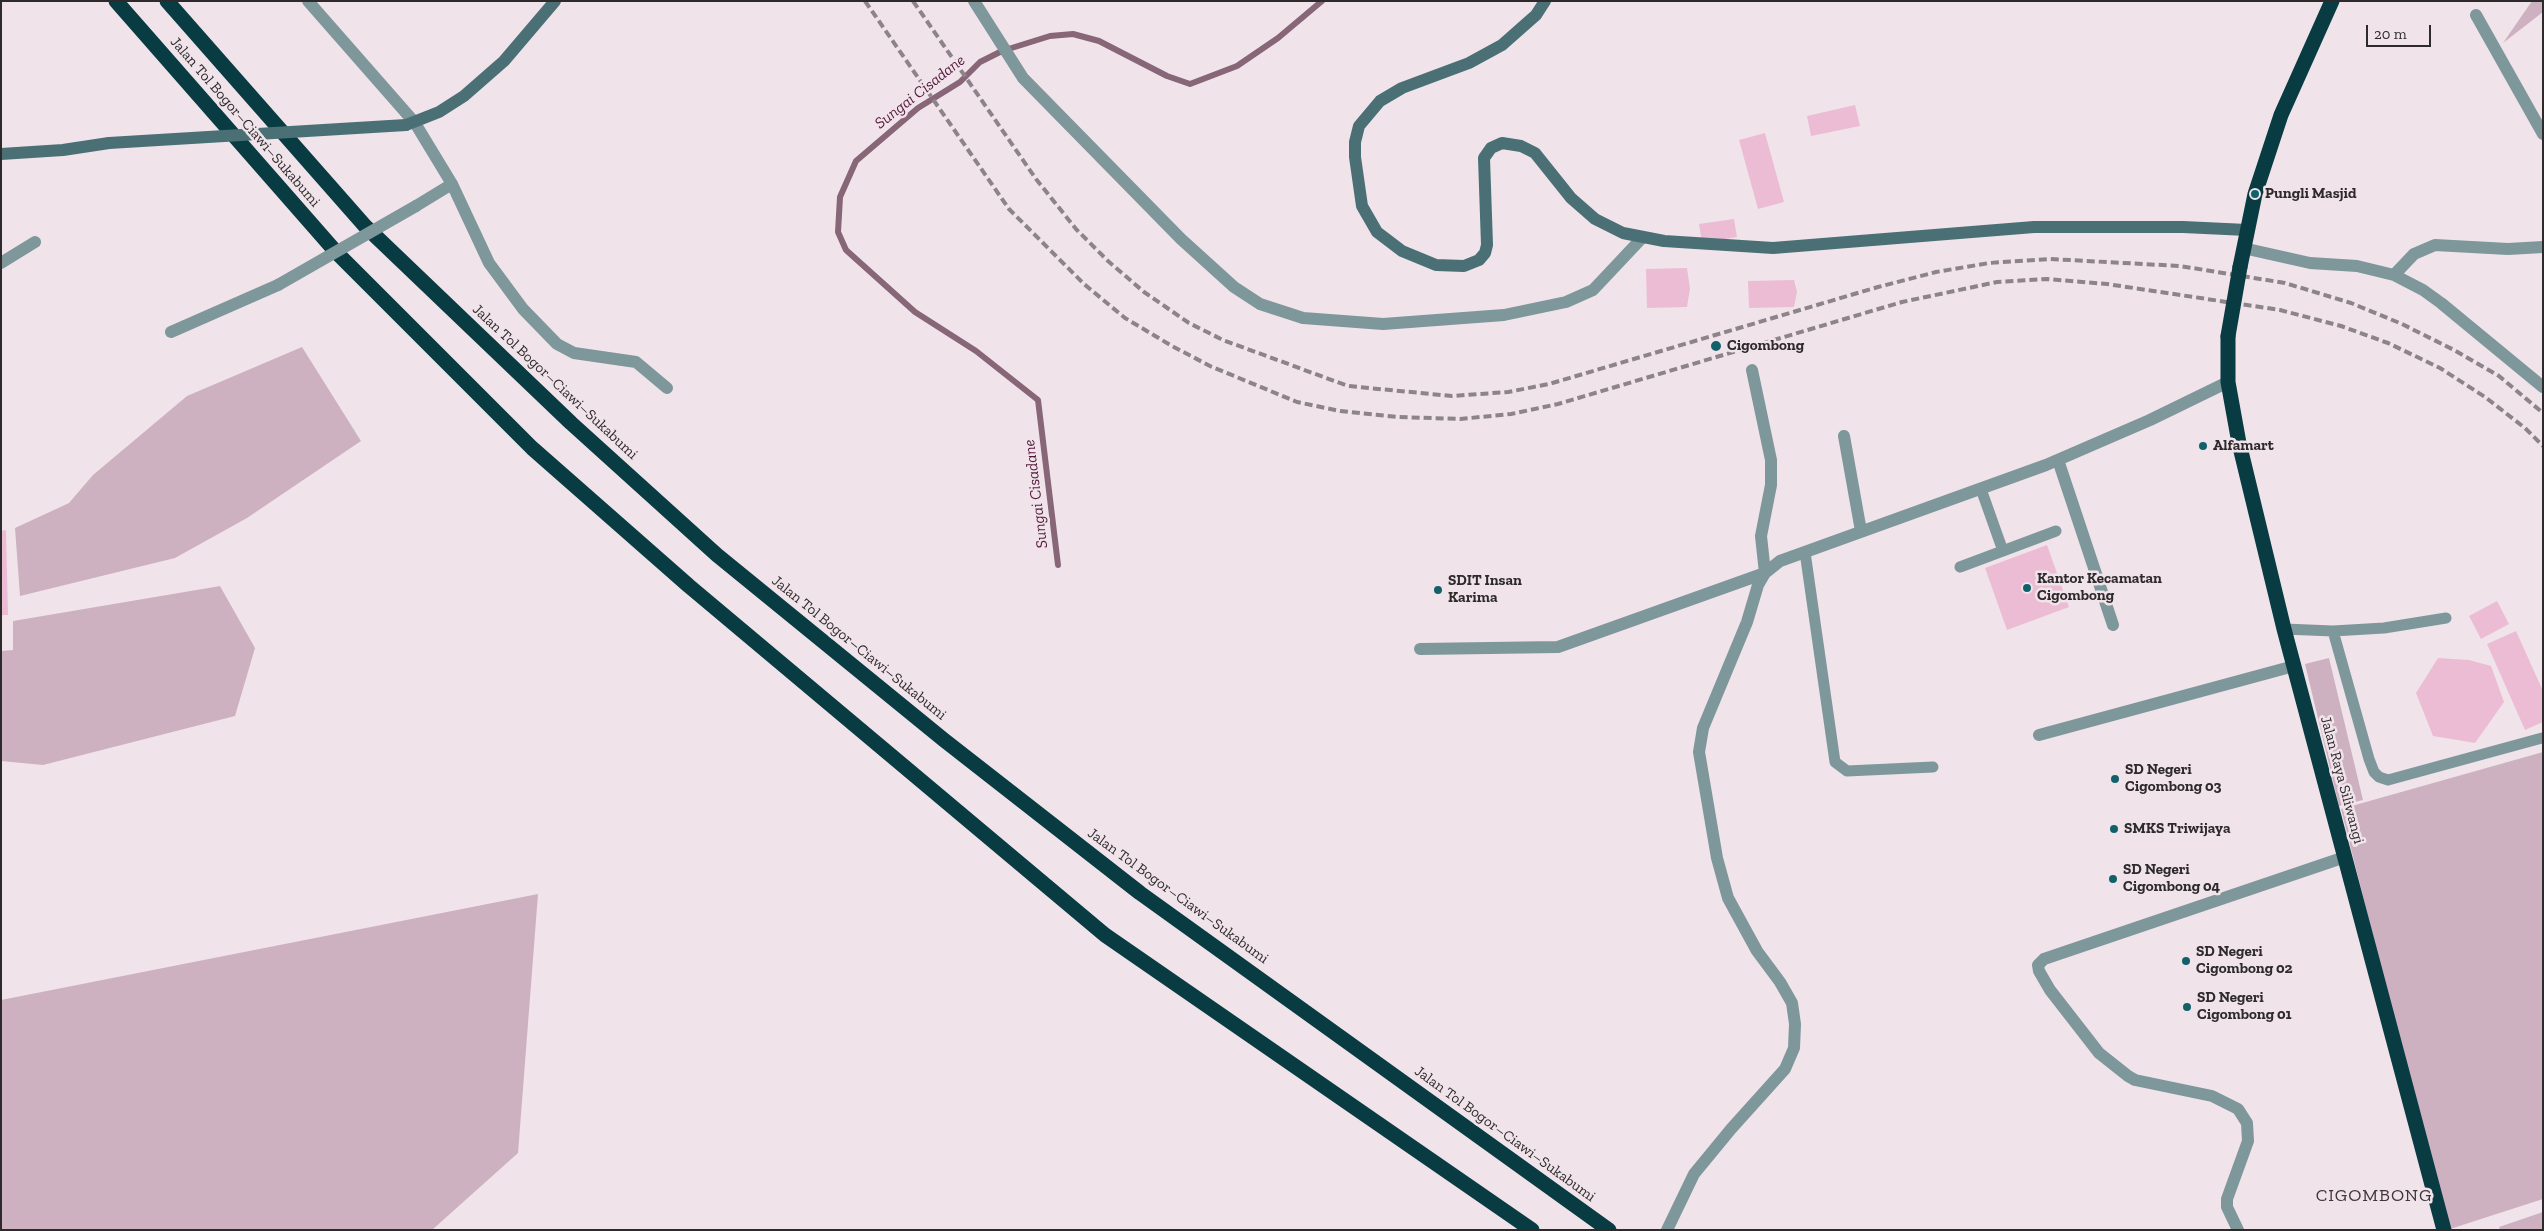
<!DOCTYPE html>
<html>
<head>
<meta charset="utf-8">
<style>
	body { margin:0 }
	#map { position:relative; width:2544px; height:1231px; overflow:hidden; background:#f0e4ea; font-family:"Zilla Slab",serif }
	canvas { display:block }
	.frame { position:absolute; inset:0; border:2px solid #2e2a2c; pointer-events:none }
	.scale { position:absolute; left:2366px; top:25px; width:65px; height:22px; box-sizing:border-box; border:2px solid #2e2a2c; border-top:0; padding-left:6px; font-size:15px; line-height:18px; white-space:nowrap; color:#2e2a2c; -webkit-text-stroke:4px #f0e4ea; paint-order:stroke }
</style>
</head>
<body>
<div id="map">
<canvas width="2544" height="1231"></canvas>
<div class="frame"></div>
<div class="scale">20 m</div>
</div>
<script>
const g = document.querySelector('canvas').getContext('2d');
g.lineJoin = 'round';
function fillPath(path, color) { g.fillStyle = color; g.fill(path, 'evenodd'); }
const shape = rows => new Path2D(rows.map(r => 'M' + r).join(''));
function stroke(path, color, width, dash) { g.strokeStyle = color; g.lineWidth = width; g.lineCap = dash ? 'butt' : 'round'; g.setLineDash(dash || []); g.stroke(path); }
function label(font, color, halo, rows, align = 'center') {
  g.font = font + ' "Zilla Slab",serif'; g.lineWidth = 5; g.setLineDash([]); g.textBaseline = 'middle'; g.strokeStyle = halo; g.fillStyle = color; for (const [text, x, y, turn = 0] of rows) {
    g.save(); g.translate(x, y); g.rotate((+turn || 0) * Math.PI / 180); g.textAlign = isNaN(turn) ? turn : align; if (halo) g.strokeText(text, 0, 0); g.fillText(text, 0, 0); g.restore();
  }
}
const green = shape([
	[2532,1,2543,1,2543,12,2503,43],
	[302,347,361,441,247,518,175,558,20,596,15,528,69,503,93,475,187,396],
	[220,586,255,648,235,716,43,765,1,761,1,651,13,650,13,621],
	[2329,658,2363,800,2339,806,2305,664],
	[2543,752,2543,1199,2447,1230,2341,809],
	[538,894,518,1153,432,1230,1,1230,1,1000],
	[2543,1212,2543,1230,2500,1230,2499,1227]
]);
const stream = shape([
	[1058,565,1038,400,976,351,915,312,846,250,838,232,840,197,856,161,918,108,960,82,980,62,1002,51,1050,36,1073,34,1099,41,1167,76,1190,84,1237,66,1278,38,1322,1]
]);
const building = shape([
	[1855,105,1860,126,1811,136,1807,116],
	[1765,133,1784,202,1758,209,1739,140],
	[1734,219,1737,237,1702,243,1699,224],
	[1687,268,1690,289,1687,307,1647,308,1646,269],
	[1794,280,1797,292,1794,307,1749,308,1748,281],
	[6,530,8,615,1,615,1,531],
	[2047,545,2069,607,2007,630,1985,568],
	[2497,601,2509,624,2481,639,2469,616],
	[2516,631,2543,691,2543,722,2525,730,2487,644],
	[2438,658,2469,660,2491,666,2504,702,2475,743,2433,736,2416,693]
]);
const lane = shape([
	[1981,489,2003,551],
	[1805,552,1835,762,1847,771,1933,767],
	[1960,567,2056,531],
	[2284,629,2333,631,2384,628,2446,618],
	[2333,631,2369,759,2374,772,2379,777,2388,780,2542,738]
]);
const street = shape([
	[308,1,415,123,452,184,489,263,523,309,557,344,574,353,636,362,667,388],
	[974,1,1023,78,1181,239,1234,287,1260,304,1303,318,1383,324,1504,315,1566,302,1593,290,1642,238],
	[2476,15,2543,134],
	[416,206,452,184],
	[2243,248,2310,263,2357,266,2394,275,2423,290,2441,303,2543,387],
	[1,263,35,242],
	[2394,275,2414,254,2435,245,2508,249,2543,247],
	[171,332,278,285],
	[1844,436,1861,531],
	[2058,460,2113,625],
	[1420,649,1558,647,1765,573,1761,536,1771,485,1771,460,1752,370],
	[2039,735,2294,666],
	[1667,1230,1694,1174,1731,1129,1785,1069,1794,1048,1795,1024,1792,1003,1780,982,1757,951,1728,898,1717,858,1699,752,1703,728,1747,622,1758,585,1765,573,1780,561,1805,552,2046,465,2150,420,2228,382],
	[2238,1230,2227,1207,2227,1199,2248,1141,2247,1123,2238,1109,2212,1096,2135,1080,2128,1076,2099,1053,2050,990,2039,971,2038,965,2044,959,2345,857]
]);
const secondary = shape([
	[1545,1,1536,15,1502,45,1469,63,1402,88,1380,101,1359,126,1355,142,1355,157,1362,206,1377,232,1402,251,1436,265,1464,266,1479,260,1485,253,1487,245,1484,158,1491,148,1502,143,1521,146,1535,153,1571,198,1595,219,1623,233,1664,241,1773,248,2034,227,2183,227,2247,230],
	[406,125,439,112,464,96,504,61,555,1],
	[1,154,63,150,109,143]
]);
const highway = shape([
	[116,1,336,252,532,448,689,586,1105,935,1532,1230],
	[167,1,365,226,571,423,717,555,944,740,1140,893,1609,1230],
	[2240,267,2255,194,2281,115,2332,1],
	[2228,336,2228,382,2239,443,2284,629,2444,1230]
]);
const rail = shape([
	[865,1,1009,209,1084,284,1125,318,1172,346,1210,366,1297,402,1340,411,1397,417,1460,419,1511,414,1558,404,1902,302,1997,282,2047,279,2107,284,2280,310,2341,326,2388,343,2440,368,2485,397,2525,428,2543,446],
	[913,1,1036,179,1076,229,1108,261,1144,292,1189,323,1223,340,1348,386,1452,396,1508,392,1549,384,1878,287,1936,272,1989,263,2050,259,2180,266,2285,283,2351,303,2402,324,2454,350,2499,376,2543,413]
]);
const streetBridge = shape([
	[278,285,416,206]
]);
const secondaryBridge = shape([
	[109,143,406,125]
]);
const highwayBridge = shape([
	[2228,336,2240,267]
]);
const markers = [
	[2255,194,5,"#12606a"],
	[1716,346,6,"#12606a"],
	[2203,446,5,"#12606a"],
	[2027,588,5,"#12606a"],
	[1438,590,5,"#12606a"],
	[2115,779,5,"#12606a"],
	[2114,829,5,"#12606a"],
	[2113,879,5,"#12606a"],
	[2186,961,5,"#12606a"],
	[2187,1007,5,"#12606a"]
];
const streetNames = [
	["Jalan Tol Bogor–Ciawi–Sukabumi",245,122,49],
	["Jalan Tol Bogor–Ciawi–Sukabumi",555,382,43],
	["Jalan Tol Bogor–Ciawi–Sukabumi",859,648,39],
	["Jalan Raya Siliwangi",2342,780,75],
	["Jalan Tol Bogor–Ciawi–Sukabumi",1178,896,36],
	["Jalan Tol Bogor–Ciawi–Sukabumi",1505,1134,36]
];
const poiNames = [
	["Pungli Masjid",2265,194],
	["Cigombong",1727,346],
	["Alfamart",2213,446],
	["Kantor Kecamatan",2037,579],
	["Cigombong",2037,596],
	["SDIT Insan",1448,581],
	["Karima",1448,598],
	["SD Negeri",2125,770],
	["Cigombong 03",2125,787],
	["SMKS Triwijaya",2124,829],
	["SD Negeri",2123,870],
	["Cigombong 04",2123,887],
	["SD Negeri",2196,952],
	["Cigombong 02",2196,969],
	["SD Negeri",2197,998],
	["Cigombong 01",2197,1015]
];
const waterNames = [
	["Sungai Cisadane",920,92,-38],
	["Sungai Cisadane",1036,494,-97]
];
const quarterNames = [
	["CIGOMBONG",2374,1196]
];
fillPath(green, '#ceb1c0');
stroke(stream, '#876678', 6);
fillPath(building, '#ecbcd5');
stroke(lane, '#7e979b', 11);
stroke(street, '#7e979b', 12);
stroke(secondary, '#4a7076', 12);
stroke(highway, '#093b42', 15);
stroke(rail, '#8c8488', 4, [8, 4]);
stroke(streetBridge, '#7e979b', 12);
stroke(secondaryBridge, '#4a7076', 12);
stroke(highwayBridge, '#093b42', 15);
for (const [x, y, r, color] of markers) { const dot = new Path2D(); dot.arc(x, y, r, 0, 2 * Math.PI); g.fillStyle = color; g.fill(dot); stroke(dot, '#f0e4ea', 2); }
label('15px', '#2e2a2c', '#f0e4ea', streetNames);
label('bold 15px', '#2e2a2c', '#f0e4ea', poiNames, 'left');
label('italic 16px', '#531a3d', '#f0e4ea', waterNames);
g.letterSpacing = '1px';
label('18px', '#3f363b', '#f0e4ea', quarterNames);
g.letterSpacing = '0px';
</script>
</body>
</html>
